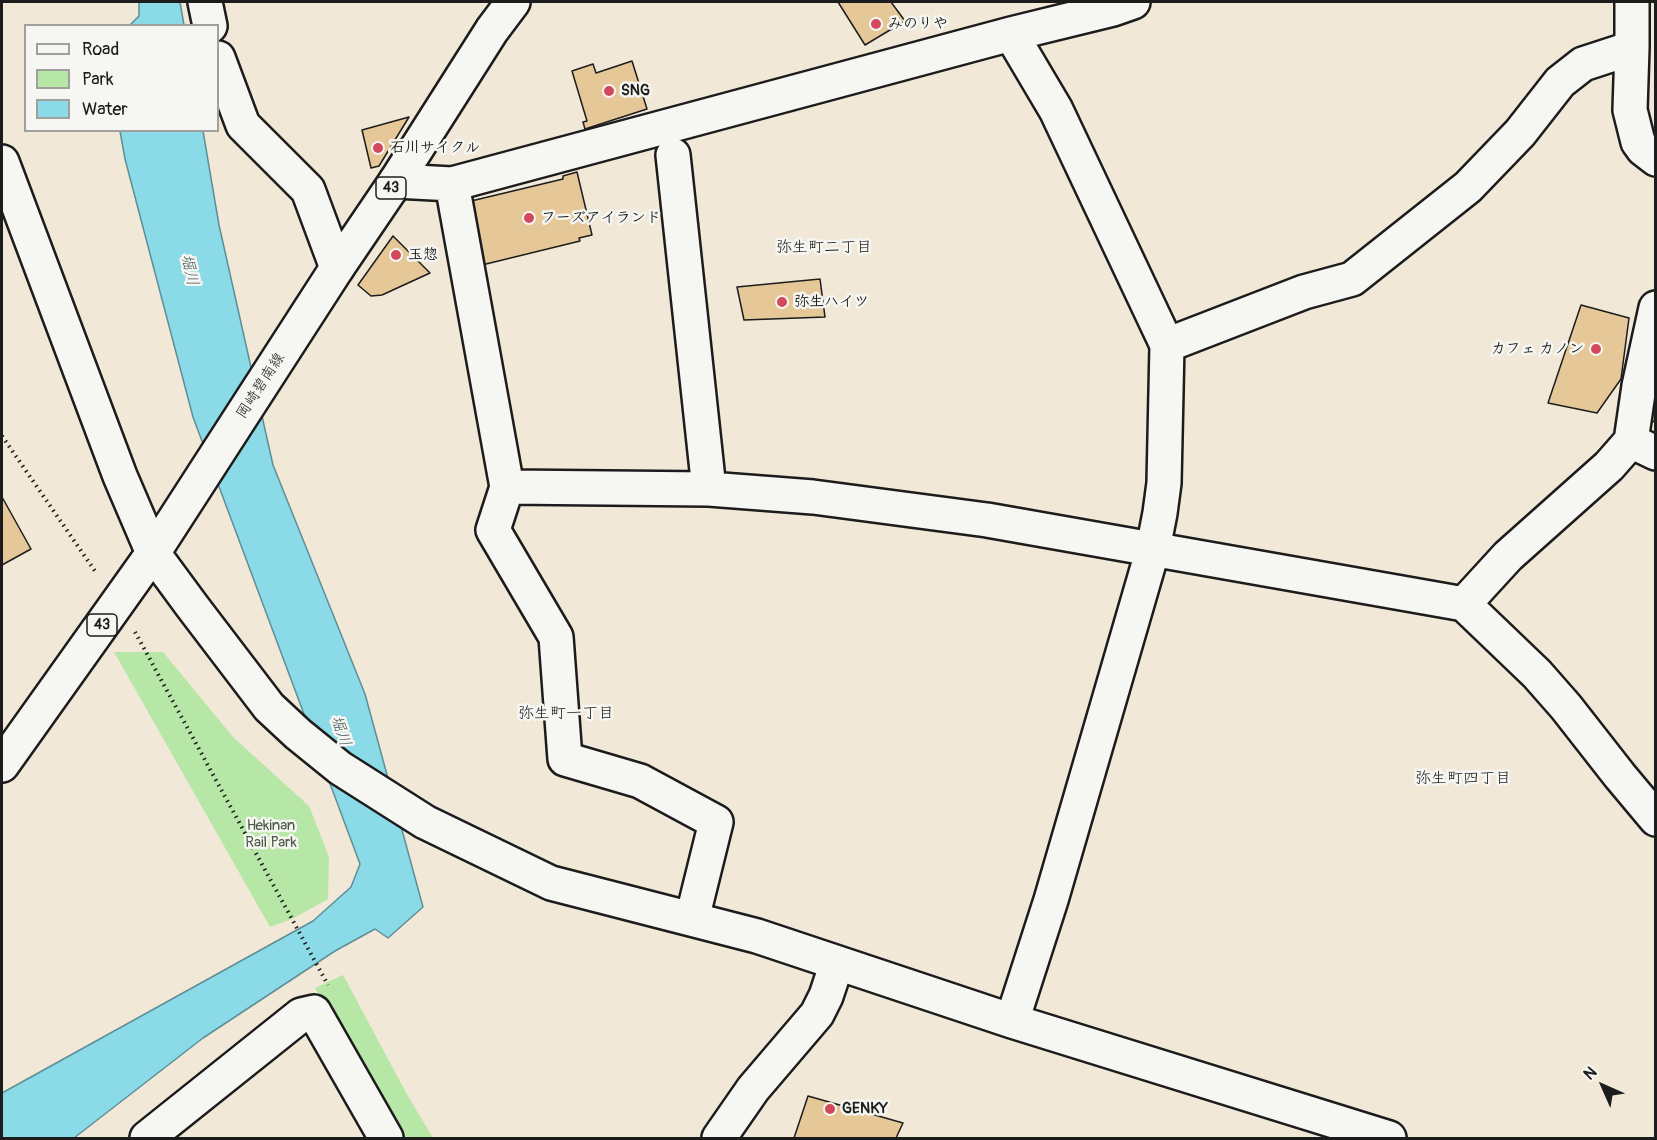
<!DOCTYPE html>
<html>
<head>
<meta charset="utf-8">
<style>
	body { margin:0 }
	#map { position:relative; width:1657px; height:1140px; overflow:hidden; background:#f1e8d7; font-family:Pangolin,sans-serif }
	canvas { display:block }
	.frame { position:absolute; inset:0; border:3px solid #1c1c1c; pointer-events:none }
	.legend { position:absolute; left:24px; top:24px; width:195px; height:108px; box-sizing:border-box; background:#f6f6f2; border:2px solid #9f9f9c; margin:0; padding:8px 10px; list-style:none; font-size:18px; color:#1c1c1c }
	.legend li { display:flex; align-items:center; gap:12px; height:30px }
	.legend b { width:30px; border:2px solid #9f9f9c }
	.north { position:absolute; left:1573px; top:1056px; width:60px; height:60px; -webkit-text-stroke:4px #f6f6f2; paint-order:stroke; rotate:315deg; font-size:16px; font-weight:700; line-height:24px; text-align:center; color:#1c1c1c }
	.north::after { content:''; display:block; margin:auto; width:21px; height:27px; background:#1c1c1c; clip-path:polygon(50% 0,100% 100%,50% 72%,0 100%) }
</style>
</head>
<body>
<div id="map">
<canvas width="1657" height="1140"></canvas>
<div class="frame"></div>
<ul class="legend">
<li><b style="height:8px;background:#f6f6f2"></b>Road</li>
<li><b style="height:16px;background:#b7e7a6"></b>Park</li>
<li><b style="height:16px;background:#8adae7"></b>Water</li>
</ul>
<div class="north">N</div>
</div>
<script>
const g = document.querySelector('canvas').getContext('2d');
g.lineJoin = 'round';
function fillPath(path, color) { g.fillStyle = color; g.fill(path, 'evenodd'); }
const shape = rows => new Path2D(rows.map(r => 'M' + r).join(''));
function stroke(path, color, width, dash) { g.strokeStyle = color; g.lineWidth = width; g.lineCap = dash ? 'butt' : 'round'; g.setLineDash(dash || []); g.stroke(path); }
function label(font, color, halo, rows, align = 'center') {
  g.font = font + ' Pangolin,"Klee One",sans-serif'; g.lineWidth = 5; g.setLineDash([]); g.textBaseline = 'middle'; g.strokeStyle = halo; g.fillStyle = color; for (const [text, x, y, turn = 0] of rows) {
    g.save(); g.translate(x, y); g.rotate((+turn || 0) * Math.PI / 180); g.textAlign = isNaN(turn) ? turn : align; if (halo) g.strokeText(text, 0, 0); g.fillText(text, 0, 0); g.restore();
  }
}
const green = shape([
	[114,652,163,652,233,737,309,806,329,857,328,899,294,918,270,927],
	[343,975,409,1098,433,1138,405,1138,315,988]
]);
const water = shape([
	[139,2,180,2,184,25,130,25,139,16,139,2],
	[120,131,203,131,219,225,273,465,365,694,423,907,388,938,375,929,335,951,203,1038,74,1138,2,1138,2,1093,313,921,351,887,360,864,193,417,125,159,120,131]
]);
const building = shape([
	[838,2,891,2,905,21,865,45,838,2],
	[632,61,647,109,585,129,583,122,587,121,572,71,593,64,596,73,632,61],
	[409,117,379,166,371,168,362,130,409,117],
	[577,172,592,235,579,238,580,241,482,265,467,202,563,179,563,176,577,172],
	[393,236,430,273,382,295,371,296,358,285,393,236],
	[820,279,825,317,744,320,737,287,820,279],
	[1581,305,1629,318,1621,379,1597,413,1548,403,1581,305],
	[1656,386,1656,423,1648,418,1656,386],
	[2,497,31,549,2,565,2,497],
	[808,1096,903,1123,896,1138,794,1138,808,1096]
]);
const path = shape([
	[2,436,97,574],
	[135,632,328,985]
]);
const minor = shape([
	[205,2,210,26],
	[1632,2,1632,48,1630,110,1638,142,1643,149,1656,159],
	[1011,34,1056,110,1167,345,1164,483,1160,513,1153,549,1051,900,1012,1021],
	[218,58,243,125,308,190,337,268],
	[673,155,709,489],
	[2,162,120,476,153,553,192,606,269,707,298,734,340,768,425,822,551,883,757,936,1012,1021,1389,1138],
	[396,181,452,184,507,487,493,530,556,637,565,759,640,781,716,822,692,919],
	[452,184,1011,34,1113,9,1133,2],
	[1167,345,1304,292,1352,279,1468,187,1520,133,1560,82,1583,64,1632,48],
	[1631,441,1656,453],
	[507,487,709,489,813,497,987,520,1464,604,1537,674,1566,707,1620,776,1656,819],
	[1464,604,1508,556,1609,466,1631,441,1639,386,1656,308],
	[147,1138,301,1015,314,1012,386,1138],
	[719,1138,753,1089,817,1014,826,996,837,963]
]);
const major = shape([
	[2,765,153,553,337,268,396,181,492,30,513,2]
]);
const markers = [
	[876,24,6,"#d1495b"],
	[609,91,6,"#d1495b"],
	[378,148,6,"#d1495b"],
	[529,218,6,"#d1495b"],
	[396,255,6,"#d1495b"],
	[782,302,6,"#d1495b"],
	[1596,349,6,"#d1495b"],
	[830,1109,6,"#d1495b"]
];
const shields = [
	[391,188,30],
	[102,625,30]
];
const shieldNames = [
	["43",391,188],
	["43",102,625]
];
const poiNames = [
	["みのりや",888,24],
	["SNG",621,91],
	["石川サイクル",390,148],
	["フーズアイランド",541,218],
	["玉惣",408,255],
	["弥生ハイツ",794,302],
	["カフェ カノン",1584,349,"right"],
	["GENKY",842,1109]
];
const streetNames = [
	["岡崎碧南線",261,386,-57]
];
const parkNames = [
	["Hekinan",271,826],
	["Rail Park",271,843]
];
const neighbourhoodNames = [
	["弥生町二丁目",824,248],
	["弥生町一丁目",566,714],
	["弥生町四丁目",1463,779]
];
const waterNames = [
	["堀川",189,270,77],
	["堀川",340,731,71]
];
fillPath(green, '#b7e7a6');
fillPath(water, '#8adae7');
stroke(water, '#5e8e96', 1.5);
fillPath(building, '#e5c798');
stroke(building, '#1c1c1c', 1.5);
stroke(minor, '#1c1c1c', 38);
stroke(major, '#1c1c1c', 38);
stroke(path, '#1c1c1c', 4, [1.5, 4.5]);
stroke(minor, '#f6f6f2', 33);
stroke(major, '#f6f6f2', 33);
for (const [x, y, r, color] of markers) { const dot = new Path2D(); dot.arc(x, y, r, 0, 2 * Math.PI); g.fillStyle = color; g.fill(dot); stroke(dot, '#f6f6f2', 2); }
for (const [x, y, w] of shields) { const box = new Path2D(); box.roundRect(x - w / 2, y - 11, w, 22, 4.5); g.fillStyle = '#f6f6f2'; g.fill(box); stroke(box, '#1c1c1c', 1.5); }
label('bold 14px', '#1c1c1c', null, shieldNames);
label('bold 15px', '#1c1c1c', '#f6f6f2', poiNames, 'left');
label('15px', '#1c1c1c', '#f6f6f2', streetNames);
label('15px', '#4a5945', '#f6f6f2', parkNames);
label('16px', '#1c1c1c', '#f6f6f2', neighbourhoodNames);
label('italic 16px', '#3d5559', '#f6f6f2', waterNames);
</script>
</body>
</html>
